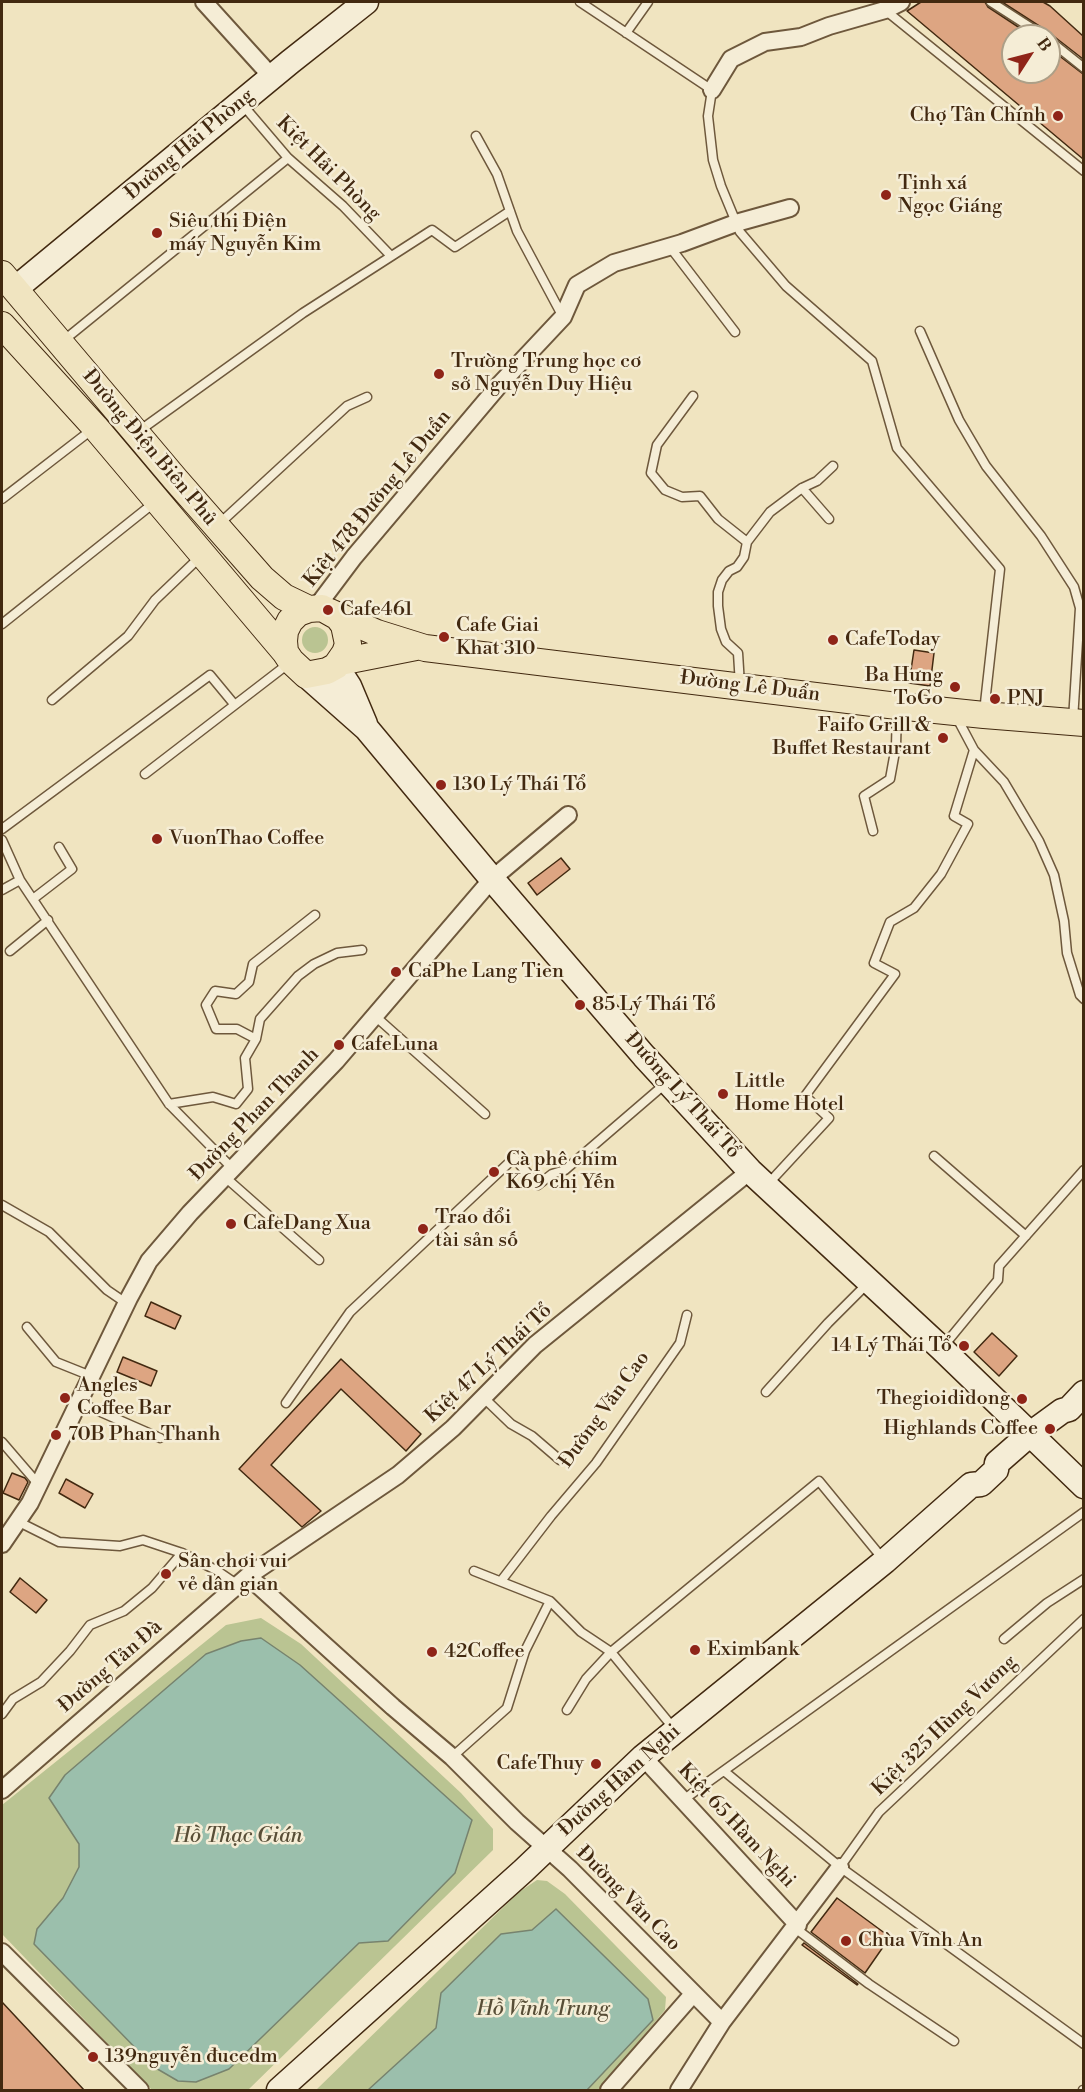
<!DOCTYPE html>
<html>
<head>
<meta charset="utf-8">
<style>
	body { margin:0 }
	#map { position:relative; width:1085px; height:2092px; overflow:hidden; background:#f0e4c0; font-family:"Libre Bodoni",serif }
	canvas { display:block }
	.frame { position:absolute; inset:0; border:3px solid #422910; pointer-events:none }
	.north { position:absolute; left:1001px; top:24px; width:60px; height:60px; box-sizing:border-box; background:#f5edd6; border:2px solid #ad9f87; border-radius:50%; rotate:54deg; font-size:16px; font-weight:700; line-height:24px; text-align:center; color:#422910 }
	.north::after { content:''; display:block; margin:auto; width:21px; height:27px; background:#8f2418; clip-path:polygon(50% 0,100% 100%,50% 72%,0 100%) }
</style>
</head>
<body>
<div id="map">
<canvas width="1085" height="2092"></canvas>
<div class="frame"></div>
<div class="north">B</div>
</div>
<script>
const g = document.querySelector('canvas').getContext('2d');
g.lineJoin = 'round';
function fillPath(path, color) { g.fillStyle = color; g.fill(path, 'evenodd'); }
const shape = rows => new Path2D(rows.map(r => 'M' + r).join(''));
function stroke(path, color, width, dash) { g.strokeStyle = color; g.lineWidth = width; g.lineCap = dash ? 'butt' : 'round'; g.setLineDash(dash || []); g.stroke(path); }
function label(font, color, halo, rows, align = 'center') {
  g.font = font + ' "Libre Bodoni",serif'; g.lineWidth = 5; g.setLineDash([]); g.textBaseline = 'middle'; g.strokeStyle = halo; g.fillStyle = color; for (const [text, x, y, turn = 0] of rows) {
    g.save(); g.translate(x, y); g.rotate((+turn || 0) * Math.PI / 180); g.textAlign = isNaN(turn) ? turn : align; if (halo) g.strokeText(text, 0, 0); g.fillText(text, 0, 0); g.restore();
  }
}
const green = shape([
	'302 640a13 13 0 1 1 26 0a13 13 0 1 1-26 0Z',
	[261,1618,301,1644,461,1793,493,1829,493,1850,248,2090,152,2090,2,1934,2,1805,226,1625],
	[537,1880,547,1881,565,1894,666,1997,665,2010,598,2090,316,2090,519,1892]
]);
const water = shape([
	[261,1638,300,1665,472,1820,455,1873,388,1941,359,1943,229,2069,196,2082,178,2081,154,2067,34,1944,37,1929,63,1898,79,1867,79,1844,49,1798,65,1775,206,1654,241,1641,261,1638],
	[556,1909,648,1999,653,2020,587,2090,368,2090,436,2028,441,1993,501,1934,532,1930,556,1909]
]);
const building = shape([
	[921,2,985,2,988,7,1032,36,1013,36,1013,72,1049,72,1049,48,1083,74,1083,159,907,11,921,2],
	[1002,2,1043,2,1050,6,1083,36,1083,59,1047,31,1002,2],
	[914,650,934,653,930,686,909,683,914,650],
	[561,858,570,869,537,895,528,883,561,858],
	[151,1302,181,1316,175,1329,145,1316,151,1302],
	[992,1333,1017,1356,999,1376,974,1352,992,1333],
	[123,1357,157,1371,151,1386,117,1372,123,1357],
	[341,1359,421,1434,406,1451,341,1389,271,1465,321,1511,302,1527,239,1469,341,1359],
	[12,1473,25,1478,28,1482,19,1500,3,1493,12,1473],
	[66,1479,93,1494,85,1508,59,1493,66,1479],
	[20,1578,47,1600,36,1613,10,1592,20,1578],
	[837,1898,890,1937,865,1973,811,1932,837,1898],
	[804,1943,858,1984,857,1985,802,1945,804,1943],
	[2,2002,85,2091,2,2091,2,2002]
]);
const lane = shape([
	[580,2,712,90,708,116,713,160,721,186,740,232,786,286,872,361,897,448,1000,569,984,712],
	[991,2,1044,36],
	[885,10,1084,171],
	[626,33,648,2],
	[1049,40,1084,68],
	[242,104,288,158,343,206,391,256],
	[476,136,497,174,517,231,563,317],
	[670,247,735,332],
	[920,331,959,420,986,466,1041,536,1074,587,1080,608,1073,720],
	[63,341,288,158],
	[693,396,657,445,651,473,665,490,682,497,700,496,718,519,747,542,744,557,737,567,729,571,722,580,718,592,718,606,721,629,726,642,738,653,740,685],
	[139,431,303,313,432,230,455,247,510,211],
	[802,488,829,519],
	[2,499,94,428],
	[219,524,347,406,367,397],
	[747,542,770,512,802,488,817,481,833,466],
	[2,624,155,502],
	[52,700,128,636,155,600,201,556],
	[957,718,974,750,1004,782,1039,841,1054,875,1064,921,1067,953,1080,995,1084,999],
	[145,774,288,664],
	[2,829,210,675,234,704],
	[873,831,864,796,890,779,896,746,897,710],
	[2,840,20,880,169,1104,233,1169],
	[2,890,20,880],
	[33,899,72,869,59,847],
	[10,951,48,920],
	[375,1016,485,1114],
	[256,1039,237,1029,216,1029,206,1005,215,991,236,994,249,982,253,964,315,915],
	[169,1104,213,1097,236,1104,248,1089,245,1058,256,1039,260,1019,298,976,314,964,337,953,362,950],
	[934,1156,1026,1236],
	[225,1177,319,1260],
	[768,1184,829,1118,805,1096,895,974,874,963,890,922,914,908,941,874,968,824,954,816,974,750],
	[2,1205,49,1232,107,1290,126,1303],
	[27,1327,56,1362,91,1376],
	[942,1348,998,1280,999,1266,1084,1170],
	[766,1392,828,1323,867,1284],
	[483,1397,511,1424,532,1436,560,1460],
	[78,1402,160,1438],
	[286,1403,350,1312,514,1158,538,1185,552,1174,565,1170,665,1084],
	[2,1442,39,1485],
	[17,1521,59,1542,120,1546,143,1540,182,1553,216,1570,238,1585],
	[474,1571,550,1601,581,1632,611,1652,675,1730],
	[501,1581,551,1516,596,1463,680,1343,687,1315],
	[1004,1639,1047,1603,1084,1579],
	[567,1710,586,1679,611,1652,819,1481,883,1559],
	[2,1714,13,1699,41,1682,70,1651,90,1625,124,1611,152,1588,182,1553],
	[452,1757,507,1708,525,1651,550,1601],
	[724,1771,840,1867,1084,2044],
	[683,1800,1084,1512],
	[840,1867,879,1812,1084,1619],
	[795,1928,869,1984,954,2041],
	[1083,2090,1084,2090]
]);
const street = shape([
	[204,2,272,77],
	[712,90,731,59,765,42,801,37,829,26,885,10,901,2],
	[315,609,354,557,501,383,563,317,577,285,614,263,682,243,736,223,790,208],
	[2,1544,30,1503,129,1298,149,1261,190,1213,336,1061,492,879,568,815],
	[248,1576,393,1707,452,1757,517,1822,570,1869,722,2022],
	[643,1757,798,1925],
	[2,1790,248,1576,398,1475,453,1428,535,1345,750,1171],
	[2,1952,140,2090],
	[609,2090,693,1994],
	[679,2090,722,2022,840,1867]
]);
const secondary = shape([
	[15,289,290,62,366,2],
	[336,666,349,686,365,724],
	[306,675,367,729,492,879,644,1056,750,1171,941,1348,1084,1486],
	[279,2090,523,1871,643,1757,885,1561,971,1485,981,1484,996,1470,997,1463,1029,1435,1062,1411,1069,1409,1084,1393]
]);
const primary = shape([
	[2,274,176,480,262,578,284,597,309,609],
	[2,325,95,427,285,652],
	[322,608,338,617,344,625,348,644,345,653,336,666,327,671,306,675,291,661,285,652,284,641,285,631,290,621,298,613,309,609,322,608],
	[330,612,377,633,425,648,897,706,984,715,1084,723],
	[340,662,416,647]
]);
const markers = [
	[1058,116,6,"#8f2418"],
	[886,195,6,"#8f2418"],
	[157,233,6,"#8f2418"],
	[439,374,6,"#8f2418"],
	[328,610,6,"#8f2418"],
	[444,637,6,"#8f2418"],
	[833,640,6,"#8f2418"],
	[955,687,6,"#8f2418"],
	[995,699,6,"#8f2418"],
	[943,738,6,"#8f2418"],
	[441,785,6,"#8f2418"],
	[157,839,6,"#8f2418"],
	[396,972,6,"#8f2418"],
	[580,1005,6,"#8f2418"],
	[339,1045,6,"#8f2418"],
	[723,1094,6,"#8f2418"],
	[494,1172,6,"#8f2418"],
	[231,1224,6,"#8f2418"],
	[423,1229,6,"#8f2418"],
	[964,1346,6,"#8f2418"],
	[65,1398,6,"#8f2418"],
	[1022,1399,6,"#8f2418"],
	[1050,1429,6,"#8f2418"],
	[56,1435,6,"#8f2418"],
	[166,1574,6,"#8f2418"],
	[695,1650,6,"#8f2418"],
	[432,1652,6,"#8f2418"],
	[596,1764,6,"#8f2418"],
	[846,1941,6,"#8f2418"],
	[93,2057,6,"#8f2418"]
];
const poiNames = [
	["Chợ Tân Chính",1046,116,"right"],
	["Tịnh xá",898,184],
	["Ngọc Giáng",898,207],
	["Siêu thị Điện",169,222],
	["máy Nguyễn Kim",169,245],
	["Trường Trung học cơ",451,362],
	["sở Nguyễn Duy Hiệu",451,385],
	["Cafe461",340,610],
	["Cafe Giai",456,626],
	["Khat 310",456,649],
	["CafeToday",845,640],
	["Ba Hưng",943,676,"right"],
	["ToGo",943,699,"right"],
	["PNJ",1007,699],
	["Faifo Grill &",931,726,"right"],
	["Buffet Restaurant",931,749,"right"],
	["130 Lý Thái Tổ",453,785],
	["VuonThao Coffee",169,839],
	["CaPhe Lang Tien",408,972],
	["85 Lý Thái Tổ",592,1005],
	["CafeLuna",351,1045],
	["Little",735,1082],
	["Home Hotel",735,1105],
	["Cà phê chim",506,1160],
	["K69 chị Yến",506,1183],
	["Trao đổi",435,1218],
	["tài sản số",435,1241],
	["CafeDang Xua",243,1224],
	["14 Lý Thái Tổ",952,1346,"right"],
	["Angles",77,1386],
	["Coffee Bar",77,1409],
	["Thegioididong",1010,1399,"right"],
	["Highlands Coffee",1038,1429,"right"],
	["70B Phan Thanh",68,1435],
	["Sân chơi vui",178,1562],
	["vẻ dân gian",178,1585],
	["Eximbank",707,1650],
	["42Coffee",444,1652],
	["CafeThuy",584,1764,"right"],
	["Chùa Vĩnh An",858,1941],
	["139nguyễn đucedm",105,2057]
];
const streetNames = [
	["Đường Hải Phòng",190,145,-40],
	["Kiệt Hải Phòng",328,169,45],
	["Đường Điện Biên Phủ",149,448,50],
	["Kiệt 478 Đường Lê Duẩn",378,499,-51],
	["Đường Lê Duẩn",750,687,7],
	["Đường Lý Thái Tổ",682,1096,48],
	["Đường Phan Thanh",255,1115,-46],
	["Kiệt 47 Lý Thái Tổ",489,1364,-43],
	["Đường Văn Cao",605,1410,-54],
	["Đường Tản Đà",111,1667,-41],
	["Kiệt 325 Hùng Vương",945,1726,-44],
	["Đường Hàm Nghi",620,1781,-42],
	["Kiệt 65 Hàm Nghi",736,1826,47],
	["Đường Văn Cao",628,1899,45]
];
const waterNames = [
	["Hồ Thạc Gián",238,1837],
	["Hồ Vĩnh Trung",543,2010]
];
fillPath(green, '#bac492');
fillPath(water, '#9bbfac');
stroke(water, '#77836e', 1.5);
fillPath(building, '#dda582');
stroke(building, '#422910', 1.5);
stroke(lane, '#6e583c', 11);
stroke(street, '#6e583c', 20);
stroke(secondary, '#422910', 27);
stroke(primary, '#422910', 28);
stroke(lane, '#f5edd6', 8);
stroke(street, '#f5edd6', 16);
stroke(secondary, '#f5edd6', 24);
stroke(primary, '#f0e4c0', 26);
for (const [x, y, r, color] of markers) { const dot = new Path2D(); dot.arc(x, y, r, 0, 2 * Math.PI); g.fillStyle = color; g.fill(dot); stroke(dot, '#f5edd6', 2); }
label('20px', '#422910', '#f5edd6', poiNames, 'left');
label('20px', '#422910', '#f5edd6', streetNames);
label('italic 21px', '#584e37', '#f5edd6', waterNames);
</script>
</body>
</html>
